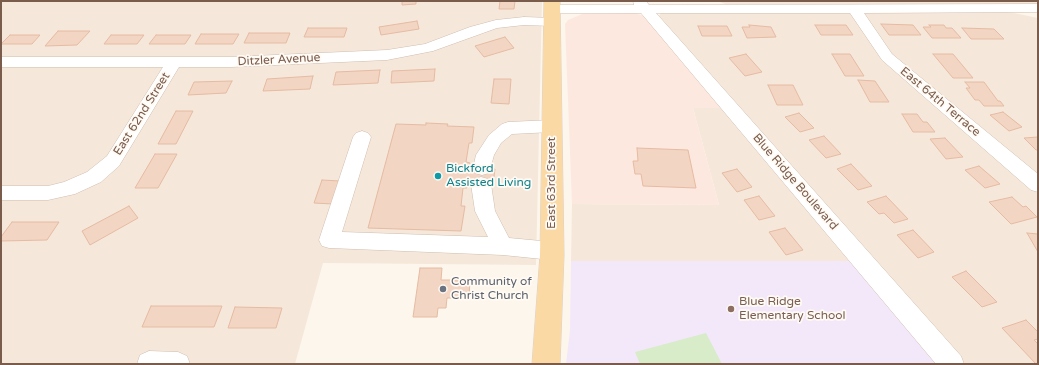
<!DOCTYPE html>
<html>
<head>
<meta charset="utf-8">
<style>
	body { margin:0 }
	#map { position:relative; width:1039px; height:365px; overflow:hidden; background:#fdf6ec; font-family:"Varela Round",sans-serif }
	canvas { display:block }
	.frame { position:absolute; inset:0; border:2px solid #7a5c4d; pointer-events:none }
</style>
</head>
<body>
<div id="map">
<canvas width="1039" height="365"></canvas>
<div class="frame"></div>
</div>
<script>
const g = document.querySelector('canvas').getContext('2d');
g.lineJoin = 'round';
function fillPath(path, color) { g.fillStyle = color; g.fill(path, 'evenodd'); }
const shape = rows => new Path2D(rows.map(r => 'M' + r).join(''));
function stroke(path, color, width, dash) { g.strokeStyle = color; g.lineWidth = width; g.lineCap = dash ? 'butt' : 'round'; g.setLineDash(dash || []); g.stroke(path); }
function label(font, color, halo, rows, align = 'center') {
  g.font = font + ' "Varela Round",sans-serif'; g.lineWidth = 3.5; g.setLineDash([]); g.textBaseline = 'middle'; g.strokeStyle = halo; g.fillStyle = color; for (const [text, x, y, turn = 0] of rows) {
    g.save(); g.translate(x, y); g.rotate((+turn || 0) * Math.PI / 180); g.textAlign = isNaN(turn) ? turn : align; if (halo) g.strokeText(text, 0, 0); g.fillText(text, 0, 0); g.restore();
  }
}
const residential = shape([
	[1,1,542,1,536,265,323,263,295,364,1,364],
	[717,1,1038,1,1038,4,725,4],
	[992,10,1014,13,1038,18,1038,364,961,364,662,22,659,16,661,13],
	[693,108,723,108,852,261,571,261,572,204,719,205]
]);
const commercial = shape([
	[635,13,644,16,723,108,693,108,719,205,572,204,565,24,568,20,582,14]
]);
const education = shape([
	[571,261,852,261,939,364,566,364,570,330]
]);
const green = shape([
	[706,333,722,364,640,364,635,352]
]);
const building = shape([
	[402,1,416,1,416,4,402,5,402,1],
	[500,1,515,1,514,9,499,9,500,1],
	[417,21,419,29,381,35,379,27,417,21],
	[881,24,913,25,921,35,889,35,881,24],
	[749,25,771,27,776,37,747,38,742,27,750,27,749,25],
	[815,25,846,25,853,35,821,35,815,25],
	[929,25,944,25,946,28,952,28,961,38,932,38,923,27,931,27,929,25],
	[698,26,727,26,732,36,702,36,698,26],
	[308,28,347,28,344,37,304,37,308,28],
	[962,28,994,29,1004,39,971,39,962,28],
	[58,31,90,31,77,45,45,46,58,31],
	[249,33,290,33,286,43,244,43,249,33],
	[201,34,239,34,233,44,195,44,201,34],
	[10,35,40,35,32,44,1,44,10,35],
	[111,35,144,35,137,44,104,44,111,35],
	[156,35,191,35,185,44,149,44,156,35],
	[505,37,514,48,484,57,475,46,505,37],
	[746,54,762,72,745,76,729,58,746,54],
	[832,54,850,54,864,76,845,76,832,54],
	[933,54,953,54,973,78,953,78,933,54],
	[435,69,434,81,391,83,392,71,435,69],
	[380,70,378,83,333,85,336,72,380,70],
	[313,76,310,89,263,91,267,79,313,76],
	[494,79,511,79,509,104,491,103,494,79],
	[858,80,875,81,889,102,870,102,858,80],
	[232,81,226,93,188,95,194,82,232,81],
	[965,82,984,82,998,101,1000,101,1004,106,984,106,979,100,975,100,966,88,970,88,965,82],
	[768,85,793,85,803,105,777,105,768,85],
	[176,111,193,111,176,144,158,144,176,111],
	[1003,112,1022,127,1009,131,990,115,1003,112],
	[799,113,814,128,800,132,785,117,799,113],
	[902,114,917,114,923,122,927,122,935,132,913,132,902,114],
	[426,123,448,124,447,126,474,127,472,143,469,143,466,162,470,163,470,168,495,169,493,184,468,184,467,188,463,188,461,206,465,206,461,231,368,228,396,124,426,125,426,123],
	[824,136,841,154,826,158,809,140,824,136],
	[1038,137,1038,150,1036,150,1024,138,1038,137],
	[945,138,963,157,946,159,930,139,945,138],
	[637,148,688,150,696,188,643,186,641,174,635,174,633,161,638,161,637,148],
	[155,154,177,154,158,188,135,188,155,154],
	[851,164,872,186,858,190,837,169,851,164],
	[979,166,1000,184,985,188,965,170,979,166],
	[737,169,752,187,737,192,722,173,737,169],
	[322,180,340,181,333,204,314,203,322,180],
	[759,196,775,216,759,220,744,200,759,196],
	[886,196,908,219,894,223,884,213,879,214,867,202,886,196],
	[1012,197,1023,207,1026,206,1037,217,1011,224,989,202,1012,197],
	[129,206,138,218,90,245,82,231,129,206],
	[12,222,59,222,47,240,1,241,1,237,12,222],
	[785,228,803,250,786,255,769,232,785,228],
	[913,230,934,252,918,258,897,235,913,230],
	[1027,233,1038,234,1038,252,1027,233],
	[420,268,442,268,441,280,470,280,469,298,447,298,446,308,438,308,437,317,413,317,420,268],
	[966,271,997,302,982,307,952,277,966,271],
	[151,306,222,306,214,327,142,327,151,306],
	[235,307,282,308,276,328,228,328,235,307],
	[1026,320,1038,332,1038,339,1034,340,1038,344,1038,364,1036,364,1002,328,1026,320]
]);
const minor = shape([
	[633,1,646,1,649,5,1038,4,1038,12,864,13,892,54,1038,174,1038,192,1031,190,882,60,850,13,656,13,961,356,964,364,936,364,641,13,552,13,547,12,545,9,547,6,552,5,634,5,633,1],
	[524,17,552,18,557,19,559,22,557,25,552,26,524,25,497,28,433,51,387,60,231,67,179,67,119,166,101,182,75,194,48,200,1,200,1,186,48,186,64,182,87,172,107,156,163,67,1,67,1,57,231,57,387,50,425,44,470,27,496,20,524,17],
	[552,120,558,122,561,126,558,130,552,132,512,134,501,143,494,155,489,173,482,175,475,173,473,168,476,155,489,135,502,124,508,122,552,120],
	[362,131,368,133,371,137,342,232,488,237,475,211,471,184,474,179,481,177,488,179,491,184,495,211,509,238,552,242,559,245,562,251,559,257,552,260,503,255,329,248,322,246,319,240,353,137,356,133,362,131],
	[149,351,178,352,187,356,190,364,137,364,140,355,149,351]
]);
const major = shape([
	[544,1,560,1,564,255,560,364,532,364,540,255,544,1]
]);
const markers = [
	[438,176,4,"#0f9aa8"],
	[443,289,4,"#6b7280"],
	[731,309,4,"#8d6e63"]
];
const streetNames = [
	["Ditzler Avenue",279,60,-3],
	["East 64th Terrace",940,102,40],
	["East 62nd Street",142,114,-58],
	["Blue Ridge Boulevard",795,182,49],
	["East 63rd Street",552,183,-90]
];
const cultureNames = [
	["Bickford",446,169],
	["Assisted Living",446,183]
];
const worshipNames = [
	["Community of",451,282],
	["Christ Church",451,296]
];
const educationNames = [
	["Blue Ridge",739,302],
	["Elementary School",739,316]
];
fillPath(residential, '#f5e8da');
fillPath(commercial, '#fde8e0');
fillPath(education, '#f3e8fa');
fillPath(green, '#d8ecc9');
fillPath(building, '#f3d5c3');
stroke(building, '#e6bba3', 1);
stroke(minor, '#d1beb0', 1);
stroke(major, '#dad1cd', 1);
fillPath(minor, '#fff');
fillPath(major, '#fbd9a5');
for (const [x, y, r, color] of markers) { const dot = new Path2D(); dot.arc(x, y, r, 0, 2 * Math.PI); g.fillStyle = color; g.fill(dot); stroke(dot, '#fffaf3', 1.5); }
label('12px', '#7a5c4d', '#fffaf3', streetNames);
label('12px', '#0d838f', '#fffaf3', cultureNames, 'left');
label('12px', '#5b616d', '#fffaf3', worshipNames, 'left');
label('12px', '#785e54', '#fffaf3', educationNames, 'left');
</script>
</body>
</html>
